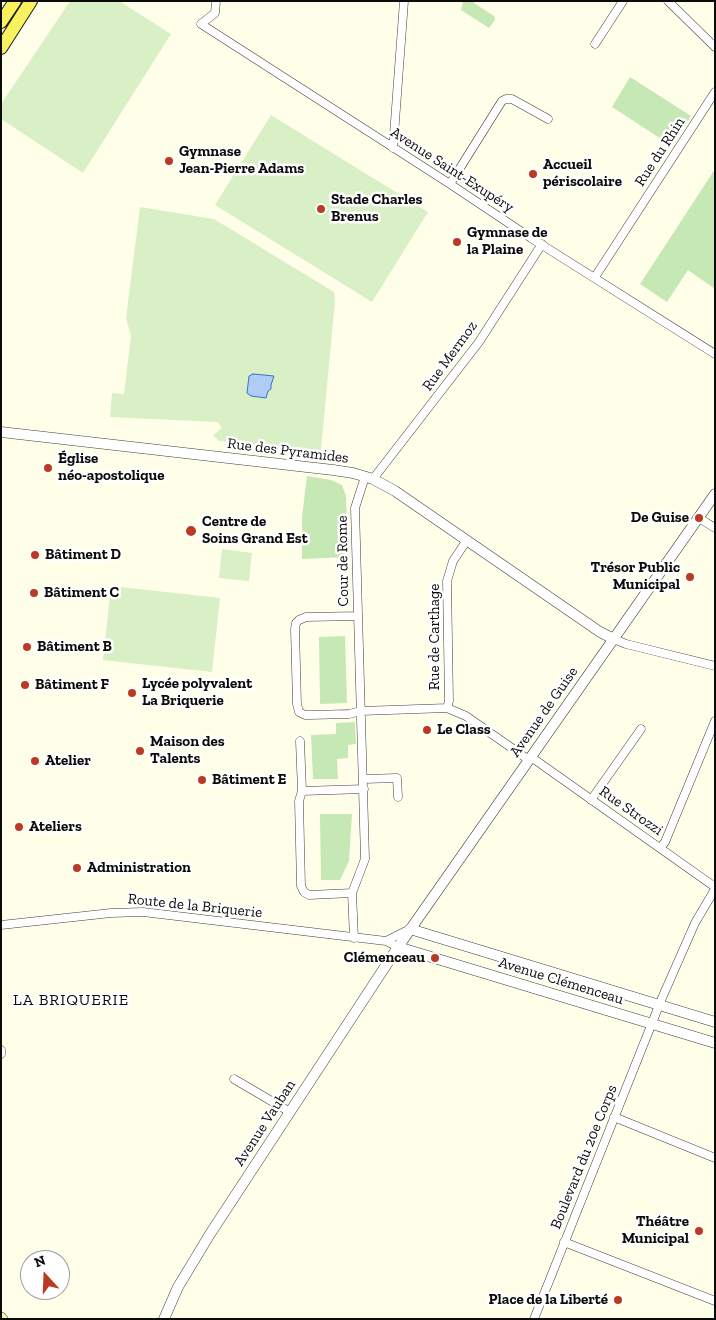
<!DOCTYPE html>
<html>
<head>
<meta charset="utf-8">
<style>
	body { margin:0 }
	#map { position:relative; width:716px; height:1320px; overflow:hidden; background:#ffffe9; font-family:"Zilla Slab",serif }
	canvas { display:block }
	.frame { position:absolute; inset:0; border:2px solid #0b0b0b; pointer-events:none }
	.north { position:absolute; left:20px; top:1250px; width:50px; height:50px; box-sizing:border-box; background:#fff; border:1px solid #9d9d9d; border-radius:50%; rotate:340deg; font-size:14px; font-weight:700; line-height:20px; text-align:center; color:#0b0b0b }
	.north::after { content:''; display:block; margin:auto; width:18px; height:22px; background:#ba3a24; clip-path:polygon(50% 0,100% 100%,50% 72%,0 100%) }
</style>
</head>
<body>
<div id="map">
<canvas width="716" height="1320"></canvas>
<div class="frame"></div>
<div class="north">N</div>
</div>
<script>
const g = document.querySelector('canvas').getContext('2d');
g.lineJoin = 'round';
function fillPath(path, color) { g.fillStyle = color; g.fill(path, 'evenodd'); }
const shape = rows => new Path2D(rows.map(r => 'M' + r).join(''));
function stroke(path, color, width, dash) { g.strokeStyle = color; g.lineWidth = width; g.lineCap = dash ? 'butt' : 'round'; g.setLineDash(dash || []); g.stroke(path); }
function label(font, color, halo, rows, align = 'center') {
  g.font = font + ' "Zilla Slab",serif'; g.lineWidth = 5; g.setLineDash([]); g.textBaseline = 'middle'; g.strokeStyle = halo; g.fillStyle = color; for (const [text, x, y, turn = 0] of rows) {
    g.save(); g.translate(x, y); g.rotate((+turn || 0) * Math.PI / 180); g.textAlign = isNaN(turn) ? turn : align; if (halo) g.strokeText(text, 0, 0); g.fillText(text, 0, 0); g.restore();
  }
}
const green = shape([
	[463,1,475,1,474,3,494,16,495,20,489,28,461,10],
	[630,77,691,116,672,146,612,107],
	[715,169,715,289,688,270,667,302,640,284],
	[307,476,331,480,342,485,346,496,348,557,302,559,302,517],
	[345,636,347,703,320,704,319,637],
	[355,722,356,744,348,745,348,758,337,759,338,779,313,779,311,735,336,734,336,723],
	[352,814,349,861,340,880,321,880,320,814]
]);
const pitch = shape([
	[70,1,119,1,171,34,83,173,1,119,1,104],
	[271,115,428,212,372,302,215,205],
	[140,207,214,219,334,292,335,301,321,450,219,441,213,435,222,428,217,422,110,417,112,393,124,394,131,336,126,318],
	[222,549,252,553,249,581,219,578],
	[111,586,220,598,212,672,103,660]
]);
const water = shape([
	[253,374,274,376,271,385,271,389,268,391,266,398,251,396,247,393,249,376,253,374]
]);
const minor = shape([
	[216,1,215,13,201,24,450,184,531,238,715,354],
	[668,1,715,47],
	[595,44,623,1],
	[393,148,404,1],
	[450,184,502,101,506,99,512,99,548,119],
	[595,277,715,92],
	[373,479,479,342,542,244],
	[699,518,715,528],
	[358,616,306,617,299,620,296,623,295,629,297,704,299,712,305,715,310,715,349,714,361,711,447,708,466,716,529,760],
	[614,639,626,644,715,666],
	[447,708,449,701,447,581,453,561,467,540],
	[300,741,302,791,299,801,301,886,304,892,309,895,352,893],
	[531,757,715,887],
	[364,779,397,778,398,797],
	[302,791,364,789],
	[591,800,641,729],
	[660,848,665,842,715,721],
	[1,925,111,913,143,912,386,941,398,947],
	[354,938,352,893,365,859,355,508,365,477],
	[386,941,410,929],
	[1,1050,1,1054],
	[234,1079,290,1112],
	[614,1117,715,1158],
	[564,1242,715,1301],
	[534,1319,662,998,695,923,715,889]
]);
const tertiary = shape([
	[1,432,333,470,353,473,373,479,395,491,600,632,614,639],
	[410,929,715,1022],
	[398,947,715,1043],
	[164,1319,178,1287,210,1234,398,947,715,494]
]);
const secondary = shape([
	[1,1318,2,1319]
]);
const primary = shape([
	[1,22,15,1],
	[1,48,31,1]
]);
const markers = [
	[169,161,5,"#ba3a24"],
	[533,174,5,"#ba3a24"],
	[321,209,5,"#ba3a24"],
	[457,242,5,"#ba3a24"],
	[48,468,5,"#ba3a24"],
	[699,518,5,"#ba3a24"],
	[191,531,6,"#ba3a24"],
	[35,555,5,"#ba3a24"],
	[690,577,5,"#ba3a24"],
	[34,593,5,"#ba3a24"],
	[27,647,5,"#ba3a24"],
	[25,685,5,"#ba3a24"],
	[132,693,5,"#ba3a24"],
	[427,730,5,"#ba3a24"],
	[140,751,5,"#ba3a24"],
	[35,761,5,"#ba3a24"],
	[202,780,5,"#ba3a24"],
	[19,827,5,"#ba3a24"],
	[77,868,5,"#ba3a24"],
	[435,958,5,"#ba3a24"],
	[699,1231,5,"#ba3a24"],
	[618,1300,5,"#ba3a24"]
];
const poiNames = [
	["Gymnase",179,152],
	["Jean-Pierre Adams",179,169],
	["Accueil",543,165],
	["périscolaire",543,182],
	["Stade Charles",331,200],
	["Brenus",331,217],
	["Gymnase de",467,233],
	["la Plaine",467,250],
	["Église",58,459],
	["néo-apostolique",58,476],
	["De Guise",689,518,"right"],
	["Centre de",202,522],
	["Soins Grand Est",202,539],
	["Bâtiment D",45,555],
	["Trésor Public",680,568,"right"],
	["Municipal",680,585,"right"],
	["Bâtiment C",44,593],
	["Bâtiment B",37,647],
	["Lycée polyvalent",142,684],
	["La Briquerie",142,701],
	["Bâtiment F",35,685],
	["Le Class",437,730],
	["Maison des",150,742],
	["Talents",150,759],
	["Atelier",45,761],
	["Bâtiment E",212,780],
	["Ateliers",29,827],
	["Administration",87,868],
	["Clémenceau",425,958,"right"],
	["Théâtre",689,1222,"right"],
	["Municipal",689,1239,"right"],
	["Place de la Liberté",608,1300,"right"]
];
const streetNames = [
	["Rue du Rhin",660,152,-57],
	["Avenue Saint-Exupéry",452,170,33],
	["Rue Mermoz",450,356,-54],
	["Rue des Pyramides",288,451,7],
	["Cour de Rome",343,561,-91],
	["Rue de Carthage",435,637,-90],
	["Avenue de Guise",544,712,-55],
	["Rue Strozzi",631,811,35],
	["Route de la Briquerie",195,906,6],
	["Avenue Clémenceau",561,981,17],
	["Avenue Vauban",265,1123,-57],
	["Boulevard du 20e Corps",584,1157,-68]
];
const neighbourhoodNames = [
	["LA BRIQUERIE",71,1000]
];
fillPath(green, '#c5e8b4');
fillPath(pitch, '#d9efc6');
fillPath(water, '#afcdf6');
stroke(water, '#3673cc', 1);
stroke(minor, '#3e3e3e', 9);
stroke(tertiary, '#3e3e3e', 11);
stroke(secondary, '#2d2d2d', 12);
stroke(primary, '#1c1c1c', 14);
stroke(minor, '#fff', 8);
stroke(tertiary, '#fff', 10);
stroke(secondary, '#f7ffa4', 11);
stroke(primary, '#f8f160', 12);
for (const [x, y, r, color] of markers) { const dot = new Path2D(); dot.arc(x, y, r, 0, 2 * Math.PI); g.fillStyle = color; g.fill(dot); stroke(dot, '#fff', 2); }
label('bold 15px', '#0b0b0b', '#fff', poiNames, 'left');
label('15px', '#0b0b0b', '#fff', streetNames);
g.letterSpacing = '1px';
label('16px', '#0b0b0b', '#fff', neighbourhoodNames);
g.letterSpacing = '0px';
</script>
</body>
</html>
